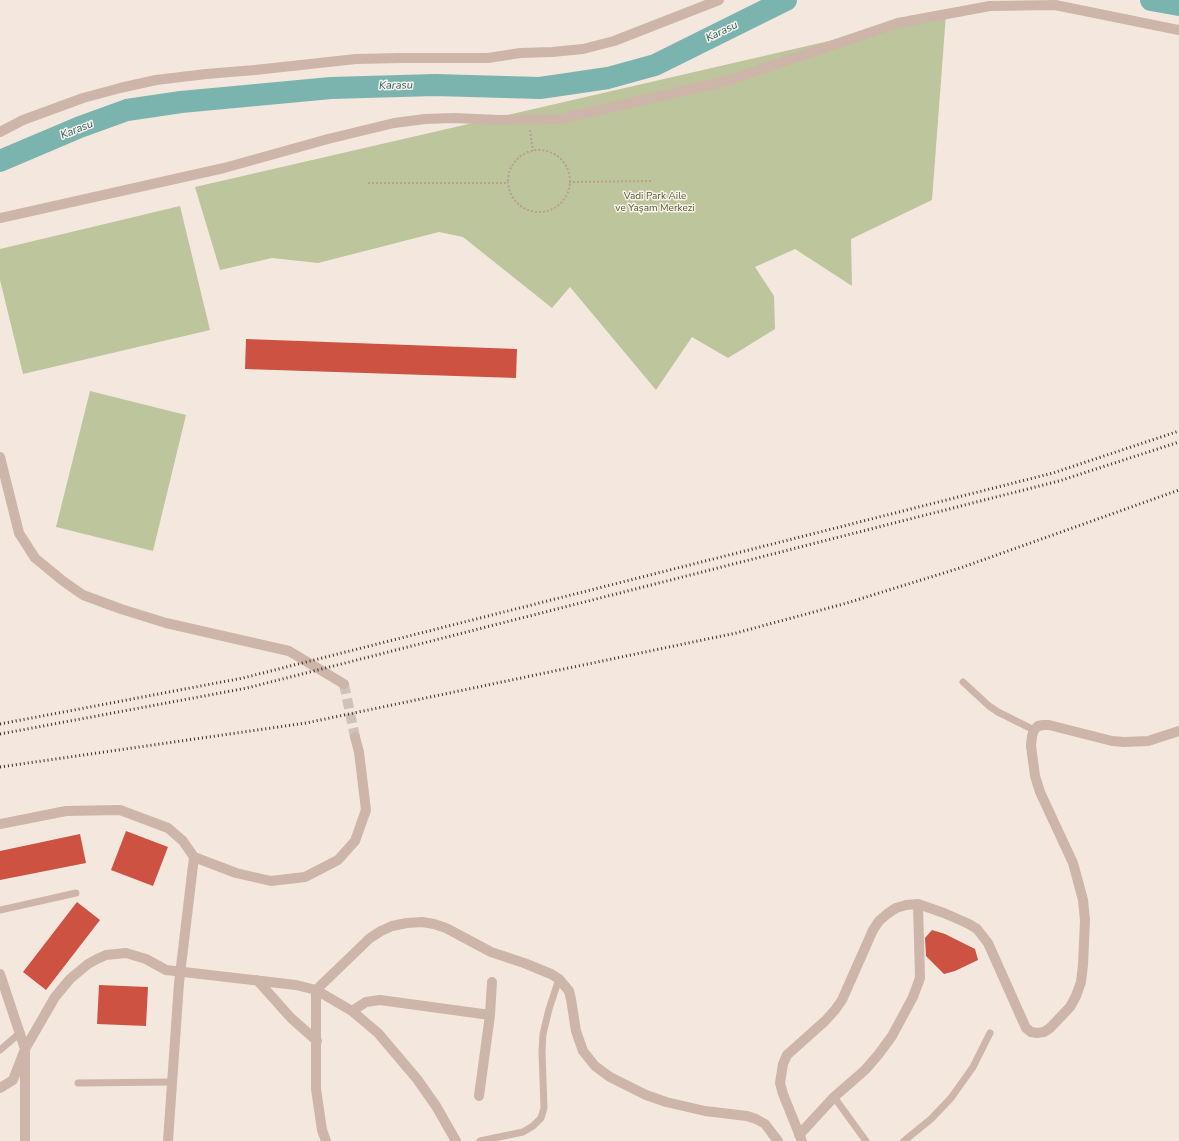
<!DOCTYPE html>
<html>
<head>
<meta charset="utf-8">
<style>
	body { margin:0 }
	canvas { display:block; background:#f4e7de }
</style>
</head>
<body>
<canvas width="1179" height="1141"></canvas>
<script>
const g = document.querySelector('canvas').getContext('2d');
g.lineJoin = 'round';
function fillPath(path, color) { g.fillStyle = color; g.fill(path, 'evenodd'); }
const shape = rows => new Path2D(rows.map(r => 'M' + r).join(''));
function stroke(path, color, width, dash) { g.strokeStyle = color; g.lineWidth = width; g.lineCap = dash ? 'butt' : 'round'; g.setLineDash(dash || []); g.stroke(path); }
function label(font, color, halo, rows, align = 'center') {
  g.font = font + ' "Nunito Sans",sans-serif'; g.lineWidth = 3; g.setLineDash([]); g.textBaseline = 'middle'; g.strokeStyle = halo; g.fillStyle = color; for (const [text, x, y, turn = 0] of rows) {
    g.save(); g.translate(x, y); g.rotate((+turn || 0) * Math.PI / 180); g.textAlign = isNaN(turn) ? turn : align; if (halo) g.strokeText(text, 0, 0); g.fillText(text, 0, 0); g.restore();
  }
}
const green = shape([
	[946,14,932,200,851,239,852,286,795,249,755,267,774,296,775,329,728,358,692,337,656,390,570,287,552,308,463,237,439,232,318,263,272,258,220,270,195,187],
	[180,206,210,330,23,374,0,280,0,249],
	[90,391,186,415,153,551,56,527]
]);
const river = shape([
	[1151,0,1179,5],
	[0,161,80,127,127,110,181,102,331,88,435,85,540,88,608,78,655,65,786,0]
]);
const building = shape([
	[246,339,517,349,516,378,245,369],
	[126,831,168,847,153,886,111,870],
	[80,834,86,863,0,880,0,851],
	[77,902,100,920,46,990,23,972],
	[932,930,945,934,975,949,978,960,955,971,944,974,926,956,925,938],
	[99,985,148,987,146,1026,97,1024]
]);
const minorTunnel = shape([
	[344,684,355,737]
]);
const path = shape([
	[530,130,533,151],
	'508 181a31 31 0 1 1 62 0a31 31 0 1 1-62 0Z',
	[569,182,652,181],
	[368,183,508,183]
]);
const service = shape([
	[963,682,989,706,998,712,1034,730],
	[0,910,76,893],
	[0,1050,21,1032],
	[78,1083,172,1082],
	[834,1097,866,1141],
	[480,1141,523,1132,533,1126,541,1118,544,1108,542,1052,543,1034,549,1009,559,979],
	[904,1141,931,1119,951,1098,973,1067,990,1033]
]);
const minor = shape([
	[0,457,19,533,35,558,63,581,83,595,121,609,166,623,289,651,344,684],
	[0,824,66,811,120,810,168,828,183,841,194,857,179,983,168,1141],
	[194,857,236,873,271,881,305,877,338,860,355,841,366,810,359,752,355,737],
	[0,974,25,1049,13,1080,0,1088],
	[257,980,291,1018,317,1041],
	[352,1011,366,1002,380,1000,490,1015],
	[479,1096,490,1015,492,982],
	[799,1135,834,1097,865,1070,878,1055,892,1036,913,997,920,978,918,904],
	[25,1141,25,1049,55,997,70,979,88,964,97,959,106,955,126,953,146,959,166,970,296,985,316,990,352,1011,378,1033,417,1079,436,1106,456,1141],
	[326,1141,322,1130,316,1089,316,990,370,938,381,931,392,926,407,923,422,922,434,924,446,928,491,952,524,963,551,974,559,979,569,991,571,999,576,1031,583,1051,595,1066,610,1077,646,1095,666,1102,705,1111,747,1116,756,1119,765,1124,778,1141],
	[802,1141,783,1094,780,1083,783,1064,787,1055,825,1021,835,1010,842,1000,873,930,879,921,887,914,896,908,906,905,918,904,944,913,969,924,977,929,988,943,1021,1017,1026,1028,1031,1032,1037,1033,1044,1032,1050,1028,1070,1007,1076,996,1081,982,1083,965,1085,920,1083,900,1073,863,1040,792,1035,776,1031,746,1032,736,1034,730,1038,726,1043,725,1049,725,1112,741,1124,742,1148,741,1179,731]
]);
const tertiary = shape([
	[0,132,23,120,83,98,120,88,156,80,206,74,255,70,356,59,402,58,488,58,520,53,552,52,583,49,614,41,719,0],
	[0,218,224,168,328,139,394,123,425,119,454,118,499,120,560,119,727,81,898,23,990,6,1055,5,1179,30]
]);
const rail = shape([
	[0,724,243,678,1053,473,1179,431],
	[0,734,247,688,1059,481,1179,442],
	[0,767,306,723,736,633,847,603,963,567,1179,490]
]);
const parkNames = [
	["Vadi Park Aile",655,197],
	["ve Yaşam Merkezi",655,209]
];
const waterNames = [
	["Karasu",722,32,-26],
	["Karasu",396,86,-1],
	["Karasu",77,130,-22]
];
fillPath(green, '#bdc59c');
stroke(river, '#7bb4af', 22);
fillPath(building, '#ce5242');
stroke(minorTunnel, '#cfc2ba', 10, [10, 5]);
stroke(path, '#ba9e92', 2, [2, 2]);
stroke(service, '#ceb5a9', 7);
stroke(minor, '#ceb5a9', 10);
stroke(tertiary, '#ceb5a9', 10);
stroke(rail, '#3a2c29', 3, [1, 3]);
label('10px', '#4f5b2b', '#fbf2eb', parkNames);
label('italic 11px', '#1b5f5b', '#fbf2eb', waterNames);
</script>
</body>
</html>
